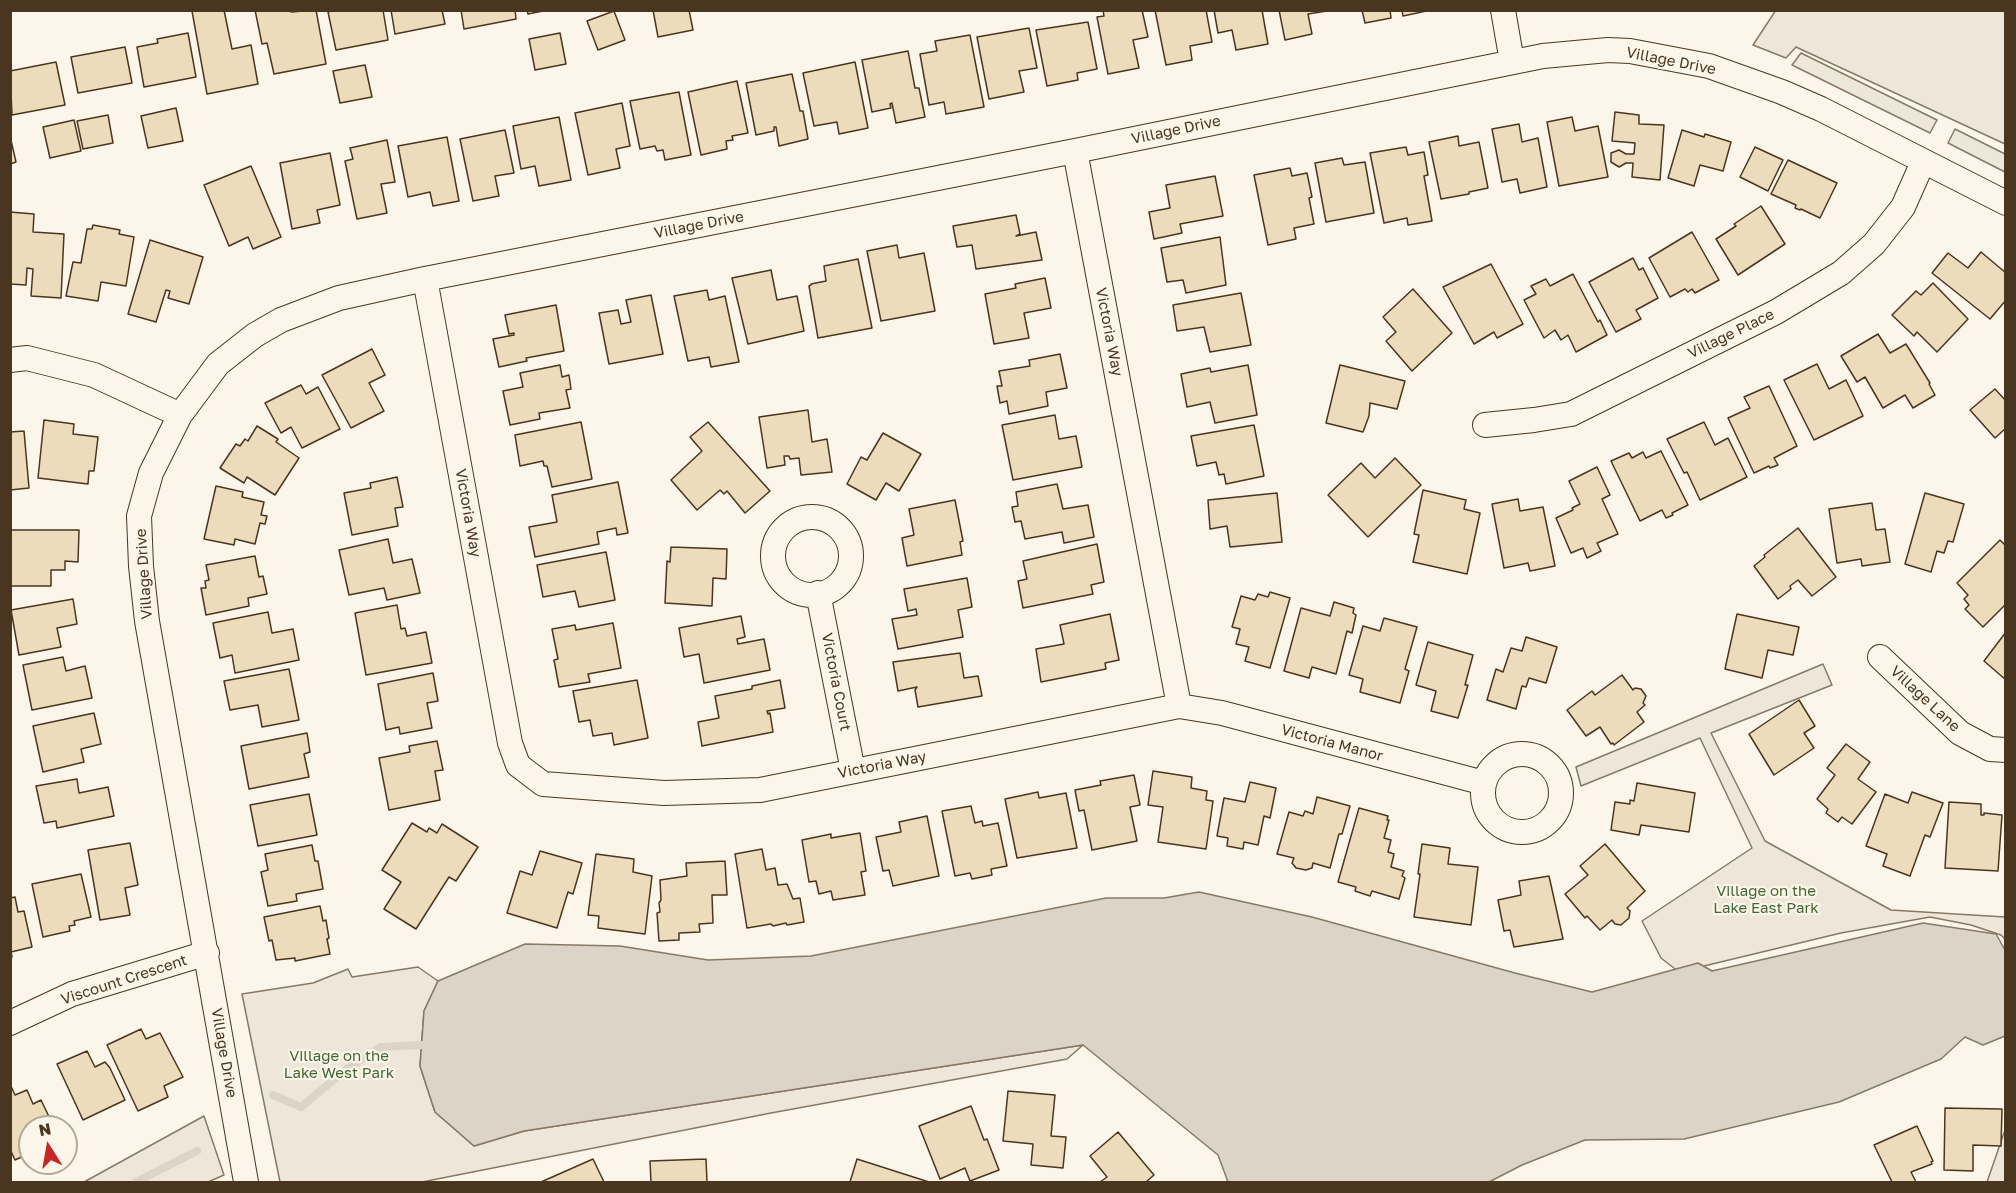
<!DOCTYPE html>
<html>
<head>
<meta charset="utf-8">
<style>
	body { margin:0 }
	#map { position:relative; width:2016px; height:1193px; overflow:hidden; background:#fbf6e9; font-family:"Golos Text",sans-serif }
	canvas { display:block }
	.frame { position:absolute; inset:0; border:12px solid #4a3520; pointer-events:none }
	.north { position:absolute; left:18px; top:1115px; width:60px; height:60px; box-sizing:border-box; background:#fbf6e9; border:2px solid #b4a999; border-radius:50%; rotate:349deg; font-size:16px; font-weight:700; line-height:24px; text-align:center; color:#4a3520 }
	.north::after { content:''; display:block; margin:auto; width:21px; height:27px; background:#c62828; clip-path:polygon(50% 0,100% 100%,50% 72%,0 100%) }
</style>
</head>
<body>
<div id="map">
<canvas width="2016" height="1193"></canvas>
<div class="frame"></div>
<div class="north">N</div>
</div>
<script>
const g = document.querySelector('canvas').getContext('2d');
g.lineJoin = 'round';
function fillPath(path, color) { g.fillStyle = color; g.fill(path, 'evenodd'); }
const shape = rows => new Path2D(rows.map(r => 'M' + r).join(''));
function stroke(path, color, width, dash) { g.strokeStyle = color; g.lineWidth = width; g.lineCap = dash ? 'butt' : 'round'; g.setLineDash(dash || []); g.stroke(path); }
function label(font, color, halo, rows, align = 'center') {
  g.font = font + ' "Golos Text",sans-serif'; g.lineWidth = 4.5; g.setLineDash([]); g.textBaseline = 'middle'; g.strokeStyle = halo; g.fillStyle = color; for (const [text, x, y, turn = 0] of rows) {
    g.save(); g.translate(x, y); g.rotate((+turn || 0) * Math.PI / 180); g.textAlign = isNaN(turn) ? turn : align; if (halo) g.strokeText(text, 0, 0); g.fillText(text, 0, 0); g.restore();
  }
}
const green = shape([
	[1776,10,2005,11,2005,144,1796,47,1786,58,1753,45,1776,10],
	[1823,664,1832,685,1711,733,1765,841,1891,910,2005,917,2005,939,2001,935,1971,925,1930,917,1841,933,1679,972,1661,958,1642,921,1752,848,1700,738,1581,786,1576,767,1823,664],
	[418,967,438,981,424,1011,420,1066,435,1112,474,1146,524,1131,1083,1045,1067,1059,771,1113,422,1182,280,1182,242,994,313,983,348,969,352,977,418,967],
	[204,1116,224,1175,208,1182,84,1182,204,1116],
	[2005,1130,2005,1182,1987,1182,2005,1130]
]);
const parking = shape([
	[1801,53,1937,120,1930,133,1792,65,1801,53],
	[1955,129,2005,154,2005,172,1948,143,1955,129]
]);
const water = shape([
	[1199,892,1312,917,1515,973,1592,992,1698,963,1712,971,1923,923,1996,934,2005,950,2005,1036,1983,1045,1965,1037,1941,1059,1839,1102,1684,1139,1585,1140,1522,1165,1489,1182,1228,1182,1218,1155,1083,1045,524,1131,474,1146,435,1112,420,1066,424,1011,438,981,525,944,620,946,708,960,811,956,1106,898,1164,898,1199,892]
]);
const stream = shape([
	[273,1095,301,1107,349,1067,381,1047,422,1045],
	[136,1182,197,1151]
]);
const building = shape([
	[224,10,232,49,251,45,258,84,207,94,192,11,224,10],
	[255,10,290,10,291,12,316,10,326,64,274,74,267,43,262,44,255,10],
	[336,10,383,10,388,40,336,50,328,12,336,10],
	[391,10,442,10,445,24,395,34,391,10],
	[461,10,515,10,516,19,464,29,461,10],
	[527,10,548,10,528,14,527,10],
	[653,10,689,10,693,30,658,37,653,10],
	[1103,10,1142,10,1148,37,1133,40,1139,68,1108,74,1097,17,1104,16,1103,10],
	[1155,10,1206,10,1212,42,1190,46,1192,60,1166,65,1155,10],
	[1214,10,1262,10,1268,44,1236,50,1232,30,1218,33,1214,10],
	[1279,10,1327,10,1327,11,1308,14,1312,34,1285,40,1279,10],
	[1362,10,1390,10,1391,18,1365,23,1362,10],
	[1402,10,1431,10,1403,16,1402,10],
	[614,11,625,40,598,50,587,21,614,11],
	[1088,22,1097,69,1077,73,1078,80,1047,86,1036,30,1088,22],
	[1029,28,1037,68,1019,71,1024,92,989,99,977,37,1029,28],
	[188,33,196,77,144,87,137,47,158,43,157,39,188,33],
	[560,33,566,64,535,70,529,39,560,33],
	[970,35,984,107,946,114,944,102,929,105,920,54,937,51,935,41,970,35],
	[125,47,132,83,78,93,71,57,125,47],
	[908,51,915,88,919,88,925,117,896,123,892,103,890,104,891,108,872,112,862,60,908,51],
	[56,62,65,105,12,115,10,71,56,62],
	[855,62,868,128,839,134,837,122,814,126,803,73,855,62],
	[365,65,372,97,340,103,333,71,365,65],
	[792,74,800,111,803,111,808,139,779,146,776,127,774,127,774,131,756,135,746,83,792,74],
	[737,81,748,133,732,136,733,140,726,141,727,149,701,155,688,92,737,81],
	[679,92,691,155,665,160,663,150,657,151,655,146,640,149,630,101,679,92],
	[622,103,630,146,616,149,620,168,588,175,575,113,622,103],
	[176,108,183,141,148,148,141,116,176,108],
	[1615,112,1639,115,1639,124,1664,125,1660,180,1632,177,1633,163,1626,163,1619,167,1611,162,1611,153,1619,150,1626,154,1634,154,1635,143,1612,141,1615,112],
	[108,115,113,143,83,149,77,121,108,115],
	[559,117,571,180,539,186,535,166,521,169,513,126,559,117],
	[1572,117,1575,131,1598,126,1608,177,1559,186,1547,122,1572,117],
	[74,120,81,151,50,158,43,127,74,120],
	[1519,124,1522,142,1538,138,1547,187,1520,193,1517,179,1502,182,1492,129,1519,124],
	[505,130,514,173,495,176,499,196,473,201,460,139,505,130],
	[1682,130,1704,137,1705,134,1731,142,1723,171,1700,165,1694,186,1668,178,1682,130],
	[10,136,16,162,10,164,10,136],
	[1458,136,1459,146,1479,142,1488,188,1469,192,1469,194,1441,199,1429,142,1458,136],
	[447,137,459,201,433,206,430,192,408,197,398,146,447,137],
	[387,140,395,182,381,184,387,213,357,219,345,161,353,159,350,148,387,140],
	[1406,147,1408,155,1424,152,1428,175,1424,176,1432,221,1408,225,1407,218,1384,223,1370,153,1406,147],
	[1755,147,1783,160,1768,191,1740,177,1755,147],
	[330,153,340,205,317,210,320,223,292,229,280,163,330,153],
	[1342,158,1344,165,1365,162,1374,213,1326,222,1315,163,1342,158],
	[1788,160,1837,183,1820,218,1801,209,1800,210,1795,208,1796,205,1771,194,1788,160],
	[251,166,281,237,253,249,248,237,229,246,204,185,251,166],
	[1290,168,1292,176,1307,173,1312,197,1309,198,1314,224,1294,228,1296,239,1268,245,1254,175,1290,168],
	[1215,176,1223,216,1180,224,1182,233,1154,239,1149,212,1170,208,1166,185,1215,176],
	[1761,206,1785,244,1738,275,1716,239,1736,226,1734,224,1761,206],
	[10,212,34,214,33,232,64,234,61,298,31,296,33,269,27,268,26,285,10,284,10,212],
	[1016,215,1020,234,1016,236,1036,232,1042,260,976,269,972,245,957,247,953,226,1016,215],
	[93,225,120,230,119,234,134,237,126,286,101,282,98,301,66,296,73,262,81,263,87,229,92,229,93,225],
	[1692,232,1719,280,1695,293,1692,289,1688,292,1685,289,1670,297,1649,258,1692,232],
	[1220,237,1226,285,1186,293,1183,280,1167,282,1161,248,1220,237],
	[150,240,203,257,189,304,168,298,170,291,166,290,156,322,128,314,150,240],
	[897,245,899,258,924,253,935,311,881,321,867,251,897,245],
	[1981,252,2006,273,2006,300,1990,319,1932,273,1948,253,1968,268,1981,252],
	[1633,258,1639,270,1643,268,1658,298,1636,310,1641,319,1616,332,1589,282,1633,258],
	[858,259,872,328,818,338,809,286,811,285,811,284,826,281,824,266,858,259],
	[1491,264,1523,324,1497,338,1494,332,1474,344,1443,287,1491,264],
	[771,270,777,300,797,296,804,331,748,344,732,278,771,270],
	[1573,274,1598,322,1600,320,1607,335,1576,352,1568,335,1561,340,1555,330,1544,338,1524,300,1536,294,1531,286,1546,279,1550,286,1573,274],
	[1045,278,1051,308,1024,313,1029,338,994,344,985,294,1016,288,1015,284,1045,278],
	[1933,283,1968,319,1937,352,1917,332,1914,336,1892,315,1916,291,1921,295,1933,283],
	[1413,289,1452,333,1412,371,1386,341,1396,332,1383,317,1413,289],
	[707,290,709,300,725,296,739,362,711,367,709,357,688,361,674,296,707,290],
	[1241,293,1251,345,1210,352,1204,327,1177,331,1173,305,1241,293],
	[651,295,663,354,609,364,599,313,618,310,621,324,631,322,626,300,651,295],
	[556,305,564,351,526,358,527,361,499,367,493,339,514,335,514,333,509,334,505,315,556,305],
	[1878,334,1890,353,1906,344,1930,383,1929,384,1935,395,1913,408,1905,395,1883,408,1865,377,1857,382,1841,356,1878,334],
	[372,349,385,375,369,383,384,411,351,428,322,375,372,349],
	[1060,354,1067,388,1046,392,1048,406,1009,414,1007,401,1000,403,997,386,1002,386,999,371,1030,366,1029,360,1060,354],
	[1817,364,1829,389,1846,380,1863,416,1814,440,1784,380,1817,364],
	[560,365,562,377,569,375,571,389,566,390,570,408,539,413,540,419,510,425,503,391,523,387,520,373,560,365],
	[1248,365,1257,415,1215,423,1210,402,1187,407,1181,374,1210,368,1211,372,1248,365],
	[1340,365,1405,381,1397,409,1370,403,1369,416,1363,432,1326,423,1340,365],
	[301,385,306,394,318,387,340,429,302,448,291,427,281,433,265,403,301,385],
	[1769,386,1797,446,1774,458,1778,465,1770,468,1769,466,1754,473,1728,418,1750,408,1744,397,1769,386],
	[1995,389,2006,401,2006,428,1995,438,1970,410,1995,389],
	[808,410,812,442,827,439,832,472,801,475,799,458,790,459,789,456,784,456,785,465,767,468,759,417,808,410],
	[1055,415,1059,439,1076,436,1082,467,1013,480,1002,425,1055,415],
	[44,420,74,424,73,434,98,437,94,471,89,471,88,484,38,478,44,420],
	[581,422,592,479,552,487,547,466,544,466,543,461,520,466,515,435,581,422],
	[708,422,770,491,745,513,727,491,724,494,720,490,697,510,671,480,702,451,690,437,708,422],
	[1704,422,1715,445,1728,438,1747,477,1700,500,1687,472,1684,473,1667,439,1704,422],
	[1254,425,1264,476,1226,484,1224,474,1219,475,1216,462,1197,466,1191,436,1254,425],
	[257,426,278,439,276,442,299,458,275,495,247,477,244,483,220,468,236,444,240,446,245,439,248,441,257,426],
	[24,431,29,488,10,490,10,432,24,431],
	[883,433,921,454,899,491,886,483,876,500,847,484,861,457,867,460,883,433],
	[1661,451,1688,505,1672,513,1673,515,1666,518,1662,510,1640,521,1611,461,1629,453,1632,458,1643,452,1646,458,1661,451],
	[1395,458,1421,485,1368,537,1328,495,1361,463,1375,478,1395,458],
	[1597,467,1610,495,1602,499,1618,534,1597,543,1601,551,1587,558,1583,548,1571,553,1556,518,1573,510,1572,508,1580,504,1569,481,1597,467],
	[397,477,403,507,395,508,398,526,352,535,344,493,371,488,370,483,397,477],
	[618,482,628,533,617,535,616,528,597,532,599,544,535,557,529,527,557,522,552,495,618,482],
	[1057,484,1063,509,1088,505,1094,537,1064,543,1062,532,1025,539,1021,521,1015,522,1012,507,1018,506,1016,492,1057,484],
	[216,486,243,492,242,497,264,502,261,515,267,516,265,524,260,523,255,544,235,539,234,545,204,539,216,486],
	[1423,490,1466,500,1464,509,1480,513,1467,574,1413,562,1419,535,1414,534,1423,490],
	[1277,493,1282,542,1230,547,1227,526,1210,529,1208,500,1277,493],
	[1925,493,1964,504,1953,542,1948,541,1944,553,1937,551,1931,572,1905,564,1925,493],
	[1518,499,1520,511,1543,507,1555,566,1530,571,1528,563,1504,568,1492,504,1518,499],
	[955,500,963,541,960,542,962,555,907,566,902,538,914,535,909,509,955,500],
	[1872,503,1876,530,1885,529,1890,562,1862,566,1861,559,1837,563,1829,509,1872,503],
	[1798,528,1836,577,1812,596,1798,580,1790,586,1791,589,1778,599,1754,566,1765,557,1764,555,1798,528],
	[10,530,79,530,78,562,65,561,65,570,51,570,51,586,10,586,10,530],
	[388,539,393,563,412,559,420,593,387,600,384,588,349,595,339,550,388,539],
	[2000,540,2006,546,2006,604,1983,627,1965,609,1969,605,1964,599,1968,595,1957,583,2000,540],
	[1097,544,1104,582,1091,585,1093,594,1023,608,1018,581,1027,579,1023,561,1097,544],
	[671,547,727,549,726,579,713,578,712,606,665,603,667,561,670,562,671,547],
	[606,552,615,600,579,607,575,591,543,597,537,565,606,552],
	[255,556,259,577,263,576,267,594,248,598,249,606,206,615,201,588,206,588,205,581,209,580,206,565,255,556],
	[967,578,972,607,958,610,963,637,898,649,892,619,917,615,916,609,908,611,904,589,967,578],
	[1270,592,1290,598,1270,668,1245,661,1249,647,1236,644,1240,629,1232,627,1241,596,1255,600,1258,594,1268,597,1270,592],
	[73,599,77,624,57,628,61,647,19,655,11,610,73,599],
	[1334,602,1354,608,1353,613,1356,615,1352,633,1347,631,1336,674,1312,667,1309,678,1284,671,1301,608,1330,616,1334,602],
	[397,605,401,629,405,628,407,636,426,632,432,663,366,675,355,613,397,605],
	[268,612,272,633,293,629,299,660,235,673,232,655,220,658,213,623,268,612],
	[1110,614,1119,660,1105,663,1106,669,1041,682,1036,649,1064,644,1060,625,1110,614],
	[1737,614,1799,627,1793,655,1768,650,1762,678,1725,669,1737,614],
	[741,616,745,637,737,639,738,644,764,639,770,670,704,683,699,654,684,657,679,628,741,616],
	[1384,618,1417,627,1405,669,1409,671,1400,703,1360,692,1363,679,1349,675,1363,626,1380,631,1384,618],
	[613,623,621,668,588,674,590,682,559,687,554,660,558,659,552,629,575,625,576,630,613,623],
	[2006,632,2006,680,1984,661,2006,632],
	[1526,637,1557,647,1546,683,1529,678,1526,687,1522,686,1516,709,1487,700,1496,669,1503,672,1511,648,1522,651,1526,637],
	[1428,642,1473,655,1465,685,1468,685,1458,718,1431,711,1436,691,1416,685,1428,642],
	[960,653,964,678,978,676,982,696,918,707,915,690,917,687,898,691,893,662,960,653],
	[63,657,66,671,85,666,92,698,32,710,23,665,63,657],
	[289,669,299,720,262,727,258,705,230,710,224,681,289,669],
	[433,673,438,701,427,703,432,728,400,734,399,727,386,730,378,684,433,673],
	[1622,675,1633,690,1635,688,1641,689,1646,696,1643,703,1645,705,1637,712,1644,722,1614,745,1613,743,1611,744,1600,727,1586,736,1567,710,1592,691,1595,695,1622,675],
	[637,680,648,738,614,745,612,733,593,736,590,720,579,722,573,691,637,680],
	[780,680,785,708,767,711,768,714,770,713,773,732,702,746,698,722,719,718,715,696,752,689,752,686,780,680],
	[1799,700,1815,726,1804,733,1814,748,1774,775,1749,734,1799,700],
	[94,713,101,744,81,749,84,762,43,772,33,726,94,713],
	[307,733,310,752,304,754,309,777,249,789,241,746,307,733],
	[437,741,443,770,435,771,440,800,389,810,379,758,410,752,409,746,437,741],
	[1846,744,1870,762,1858,779,1876,792,1852,824,1842,817,1838,822,1826,813,1828,809,1817,799,1835,775,1827,768,1846,744],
	[1153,771,1192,777,1191,788,1207,791,1206,800,1213,801,1206,849,1158,842,1163,807,1148,805,1153,771],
	[1134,775,1140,805,1130,807,1137,841,1092,850,1084,810,1079,811,1075,790,1101,785,1100,781,1134,775],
	[77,779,79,793,108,787,114,816,57,828,56,821,44,823,36,786,77,779],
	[1250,782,1276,788,1270,818,1264,816,1258,845,1244,842,1243,849,1227,846,1228,838,1217,836,1224,798,1245,802,1250,782],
	[1637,783,1695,793,1689,832,1641,825,1639,835,1611,830,1615,802,1630,804,1630,800,1634,801,1637,783],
	[1038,792,1039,798,1066,793,1077,848,1017,858,1005,799,1038,792],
	[1912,792,1943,803,1930,837,1925,835,1910,876,1883,866,1887,854,1866,846,1885,794,1908,803,1912,792],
	[309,794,317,835,258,846,250,805,309,794],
	[1317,797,1350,806,1342,834,1339,834,1330,868,1313,863,1312,868,1306,870,1296,868,1292,863,1294,858,1277,854,1289,812,1303,816,1305,811,1313,814,1317,797],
	[1949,802,1981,804,1981,815,1984,815,1984,813,2002,815,1998,871,1945,868,1949,802],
	[971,806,975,823,982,821,983,826,998,823,1007,866,991,869,992,875,972,879,970,873,955,876,942,811,971,806],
	[1359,808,1388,816,1387,820,1389,820,1384,838,1391,840,1388,852,1394,854,1391,867,1404,871,1402,876,1405,878,1399,899,1372,891,1370,896,1355,891,1356,887,1338,882,1359,808],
	[927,816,939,876,893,886,889,870,883,871,876,837,901,832,899,822,927,816],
	[412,823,427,832,429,828,437,833,442,824,478,847,456,881,449,877,416,929,384,909,401,882,382,870,412,823],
	[860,833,866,871,861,872,865,895,833,900,831,891,819,894,816,881,809,882,802,840,831,834,831,838,860,833],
	[130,843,138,885,125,888,130,915,100,920,88,850,130,843],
	[1422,844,1450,848,1448,864,1478,867,1471,925,1414,917,1420,874,1418,874,1422,844],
	[1605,844,1645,891,1627,908,1630,911,1629,918,1621,925,1615,924,1612,920,1600,930,1587,916,1585,918,1565,894,1588,875,1580,866,1605,844],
	[312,845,315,861,318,861,323,889,296,894,297,901,268,906,261,872,268,870,265,854,312,845],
	[762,849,766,870,775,868,778,885,787,884,793,899,800,898,804,922,787,925,786,923,773,926,771,924,747,928,735,854,762,849],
	[540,851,582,863,573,894,568,892,557,928,507,913,520,871,532,875,540,851],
	[596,854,634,859,633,872,652,876,645,934,598,928,599,916,588,915,596,854],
	[725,861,727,895,712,895,713,923,699,924,700,932,679,933,679,940,659,941,657,913,660,912,659,903,661,900,660,880,687,876,686,863,725,861],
	[81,874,91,917,74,921,75,925,69,926,70,931,43,937,32,884,81,874],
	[1549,876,1563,939,1514,947,1510,930,1504,931,1498,900,1521,895,1519,881,1549,876],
	[15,897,18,912,24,911,32,947,11,952,12,957,10,957,10,898,15,897],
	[320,906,323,921,326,920,329,938,327,939,330,954,295,961,295,958,276,960,272,940,269,941,264,917,320,906],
	[141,1029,146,1039,160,1033,183,1077,164,1086,168,1097,138,1111,107,1045,141,1029],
	[87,1051,95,1067,105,1062,110,1068,125,1100,83,1120,57,1064,87,1051],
	[10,1084,15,1095,27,1090,33,1104,41,1100,54,1127,30,1127,30,1153,15,1160,10,1149,10,1084],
	[1008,1091,1055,1095,1051,1136,1066,1137,1063,1168,1031,1165,1033,1144,1003,1141,1008,1091],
	[971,1106,984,1140,987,1139,999,1170,970,1181,965,1168,940,1179,919,1126,971,1106],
	[1945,1108,2002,1109,2001,1146,1973,1145,1973,1171,1944,1170,1945,1108],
	[1917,1126,1933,1161,1931,1162,1932,1164,1911,1172,1916,1182,1892,1182,1874,1145,1917,1126],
	[1118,1132,1154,1175,1146,1182,1100,1182,1107,1177,1090,1156,1118,1132],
	[593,1159,604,1182,541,1182,593,1159],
	[706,1159,707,1182,651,1182,650,1161,706,1159],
	[857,1159,929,1182,850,1182,857,1159]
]);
const minor = shape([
	[1503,10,1512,62],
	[1075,151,1179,706],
	[425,279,510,743,518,765,543,784,664,793,760,790,1179,706,1222,713,1484,783],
	[10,360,27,358,94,375,180,415],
	[1485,425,1534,420,1571,414,1776,312,1841,273,1874,244,1903,207,1923,162],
	'773 556a39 39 0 1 1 78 0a39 39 0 1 1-78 0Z',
	[818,593,853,771],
	[1880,657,1960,733,1990,749,2006,750],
	'1483 793a39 39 0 1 1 78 0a39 39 0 1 1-78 0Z',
	[10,1023,72,994,207,953],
	[246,1182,147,621,141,566,139,516,151,473,180,415,218,364,255,335,281,320,339,298,425,279,1075,151,1543,56,1608,50,1630,51,1709,66,1782,92,1821,109,2006,203]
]);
const streetNames = [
	["Village Drive",1671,61,11],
	["Village Drive",1176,130,-12],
	["Village Drive",699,225,-11],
	["Victoria Way",1109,332,79],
	["Village Place",1731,334,-26],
	["Victoria Way",468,513,80],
	["Village Drive",144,574,-94],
	["Victoria Court",836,682,79],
	["Village Lane",1925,699,43],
	["Victoria Manor",1332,743,15],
	["Victoria Way",882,765,-11],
	["Viscount Crescent",124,980,-18],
	["Village Drive",224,1053,80]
];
const parkNames = [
	["Village on the",1766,891],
	["Lake East Park",1766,908],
	["Village on the",339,1056],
	["Lake West Park",339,1073]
];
fillPath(green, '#ede6d9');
stroke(green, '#887966', 1.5);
fillPath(parking, '#ede7d9');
stroke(parking, '#887966', 1.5);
fillPath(water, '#dcd4c6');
stroke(water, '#887966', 1.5);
stroke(stream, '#dcd4c6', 8);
fillPath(building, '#ecdcbc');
stroke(building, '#4a3520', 1.5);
stroke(minor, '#4a3520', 26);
stroke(minor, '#fbf6e9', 24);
label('15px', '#4a3520', '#fbf6e9', streetNames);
label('15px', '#436837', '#fbf6e9', parkNames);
</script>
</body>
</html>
